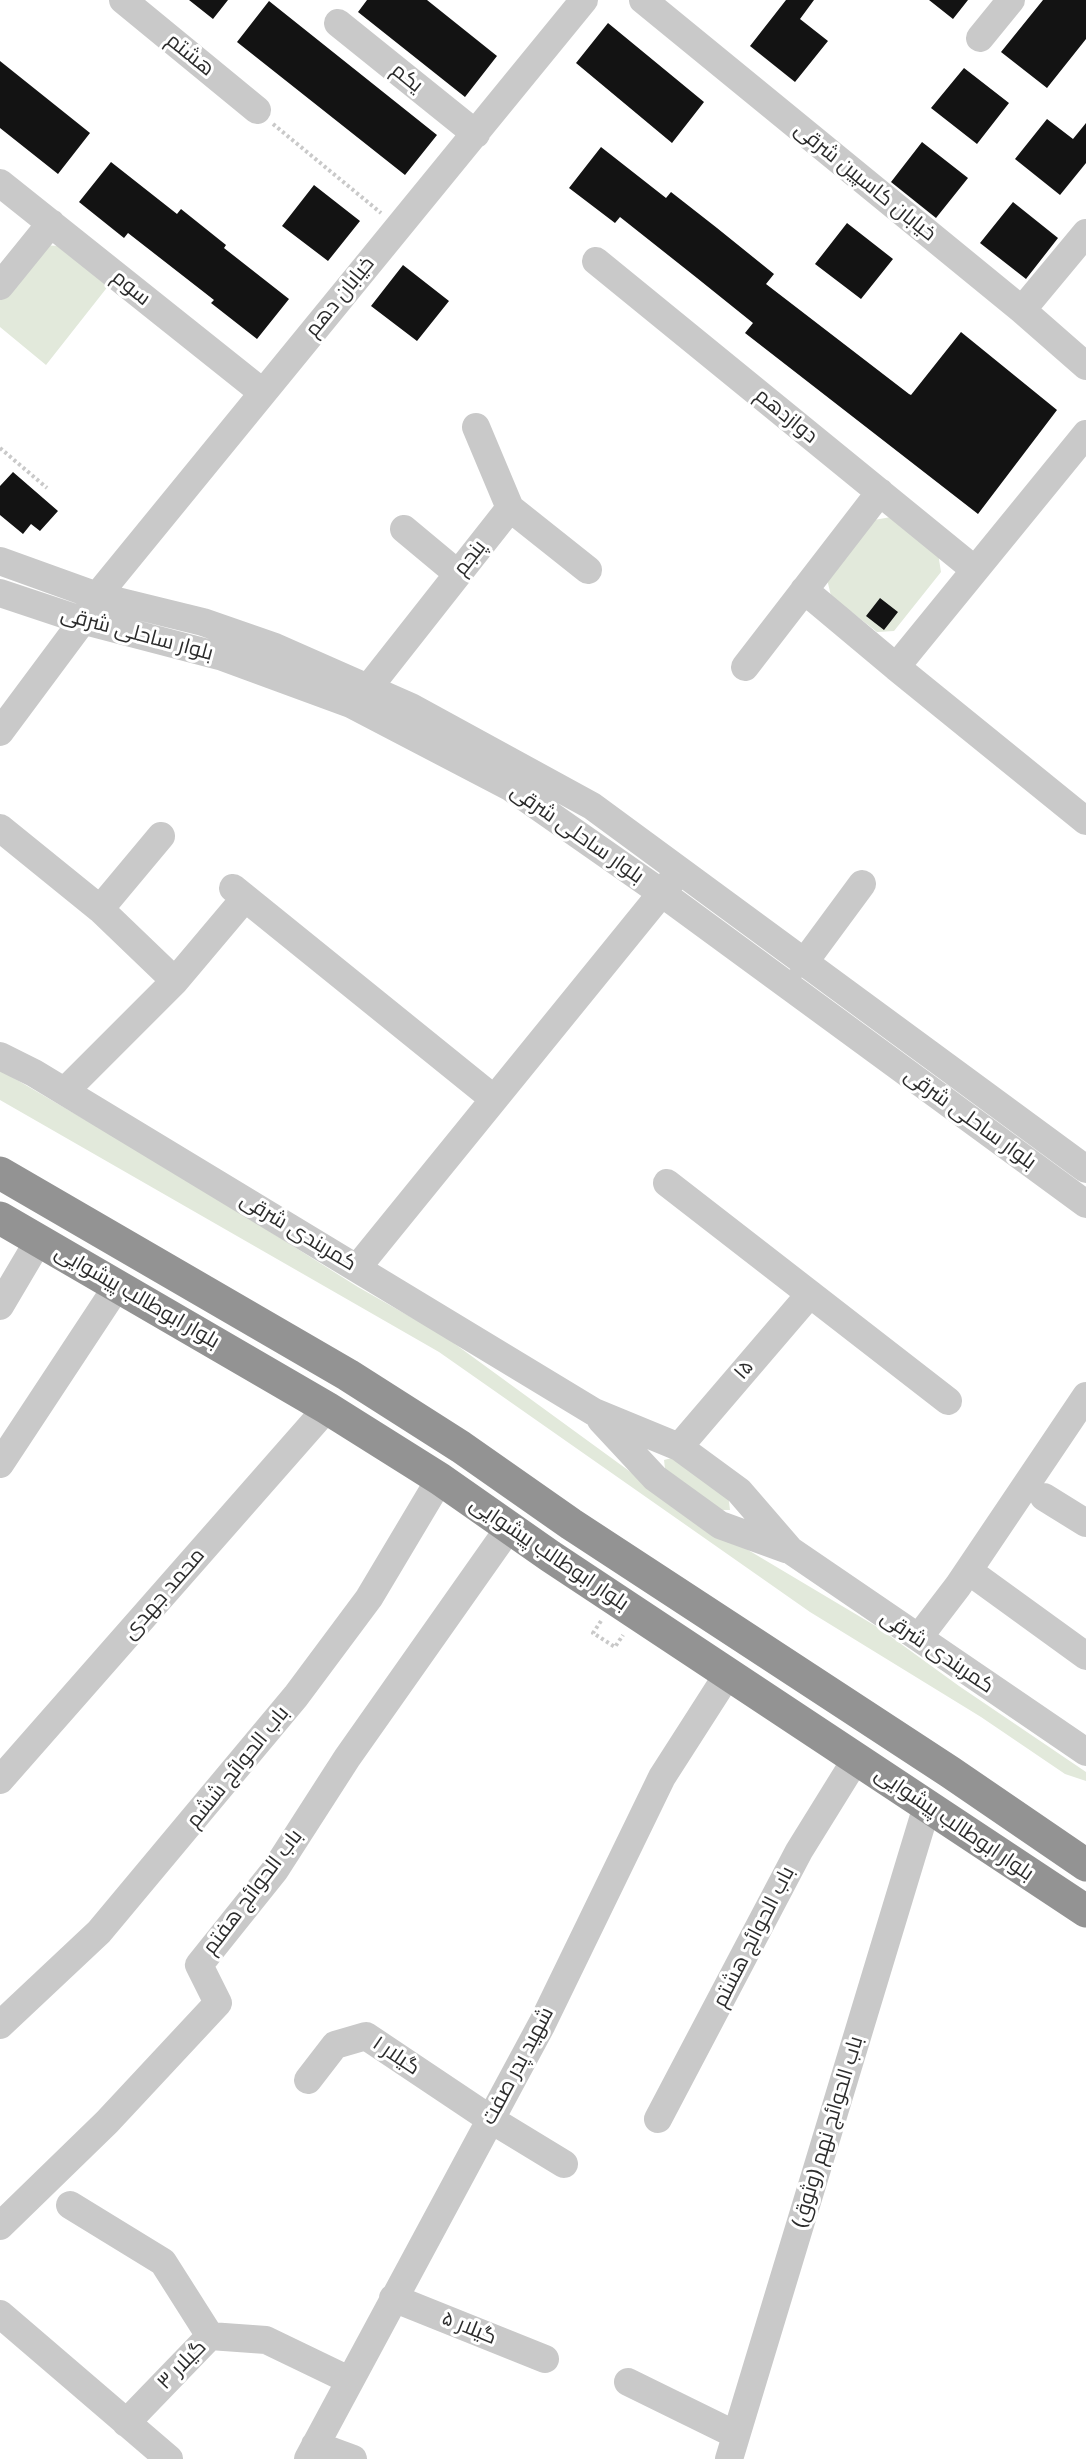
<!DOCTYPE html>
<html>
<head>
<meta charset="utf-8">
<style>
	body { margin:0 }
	canvas { display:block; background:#fff }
</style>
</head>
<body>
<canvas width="1086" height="2459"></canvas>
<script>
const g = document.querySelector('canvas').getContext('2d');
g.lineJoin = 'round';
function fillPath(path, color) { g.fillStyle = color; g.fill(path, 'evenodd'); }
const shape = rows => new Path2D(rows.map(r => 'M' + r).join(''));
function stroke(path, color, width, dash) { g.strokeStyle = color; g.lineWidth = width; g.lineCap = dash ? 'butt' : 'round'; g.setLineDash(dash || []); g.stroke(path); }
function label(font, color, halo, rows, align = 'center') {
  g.font = font + ' "Noto Sans",Cairo,sans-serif'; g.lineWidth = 6; g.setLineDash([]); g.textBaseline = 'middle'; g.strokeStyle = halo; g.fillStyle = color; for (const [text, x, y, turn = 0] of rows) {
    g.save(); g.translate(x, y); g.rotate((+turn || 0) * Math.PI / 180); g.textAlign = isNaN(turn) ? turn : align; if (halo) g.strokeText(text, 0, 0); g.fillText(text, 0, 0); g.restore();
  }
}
const green = shape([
	[40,245,60,246,109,285,46,365,0,327,0,296],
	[891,517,938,553,941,572,894,631,877,632,831,596,827,579,874,520],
	[0,1070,188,1180,358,1287,444,1336,691,1516,879,1628,959,1686,1086,1772,1086,1781,1065,1774,981,1717,810,1612,439,1352,0,1100],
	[676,1457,728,1493,730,1510,718,1510,666,1477,664,1460]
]);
const building = shape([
	[189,0,228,0,213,19],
	[367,0,427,0,497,56,465,97,358,12],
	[786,0,814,0,800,19,828,41,795,82,750,46],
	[929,0,968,0,953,19],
	[1043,0,1086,0,1086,39,1047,88,1001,52],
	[269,1,437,135,405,175,237,42],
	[608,23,704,102,672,143,576,63],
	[0,61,90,133,58,174,0,128],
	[964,68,1009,103,977,144,931,108],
	[1047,119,1073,139,1086,123,1086,163,1060,195,1015,159],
	[922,142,968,178,936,218,891,182],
	[601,147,666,198,671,192,717,228,774,274,766,284,909,394,911,395,961,332,1057,410,978,514,745,333,753,323,697,278,620,217,615,223,569,188],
	[111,162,177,214,181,209,226,245,224,248,289,299,257,339,211,303,214,300,128,233,124,238,79,202],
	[314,185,360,221,328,261,282,226],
	[1013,202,1058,238,1026,279,980,243],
	[847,223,893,259,861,299,815,264],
	[403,265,449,301,417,341,371,306],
	[13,472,58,511,40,531,31,524,23,534,0,515,0,486],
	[880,598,898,612,884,630,866,616]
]);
const path = shape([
	[273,124,381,213],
	[0,448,47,488],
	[601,1621,593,1633,615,1647,623,1635]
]);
const minor = shape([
	[123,0,257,110],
	[643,0,1022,310,1086,366],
	[338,23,476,134],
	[980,38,1011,0],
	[0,183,262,392],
	[596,261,975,570],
	[0,286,51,223],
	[1022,310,1086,233],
	[476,427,510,508],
	[1086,434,896,667,1086,821],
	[404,529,458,574],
	[0,561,97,596,203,622,275,647,411,707,592,806,1086,1169],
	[804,590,896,667],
	[0,593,81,620,223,657,351,704,510,787,663,894,1086,1204],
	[745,667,880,492],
	[369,687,510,508,588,570],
	[0,732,84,619,97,596,584,0],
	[0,828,100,909,175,981],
	[233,888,494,1099],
	[100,909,161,836],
	[803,964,862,884],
	[0,1056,34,1073,594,1412,679,1447,739,1491,790,1550,1086,1752],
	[65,1091,175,981,245,898],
	[667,1183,948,1401],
	[357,1268,673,879],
	[0,1306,39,1240],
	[601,1420,655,1478,720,1525,786,1549],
	[679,1447,810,1294],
	[0,1464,118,1285],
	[1044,1497,1086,1523],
	[977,1577,1086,1656],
	[919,1637,958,1586,1086,1396],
	[0,1780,327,1408],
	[0,2025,99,1932,296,1696,369,1598,440,1479],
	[308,2080,335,2045,366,2036,490,2119,564,2164],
	[658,2119,799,1851,856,1759],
	[70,2205,163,2262,210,2336],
	[0,2226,107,2122,218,2003,199,1965,275,1870,347,1758,509,1528],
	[393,2298,545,2359],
	[0,2314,169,2459],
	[628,2382,736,2435],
	[126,2423,210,2336,266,2340,349,2380],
	[315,2445,353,2459],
	[308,2459,542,2024,662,1777,728,1674],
	[729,2459,927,1806]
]);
const highway = shape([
	[0,1173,348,1375,461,1447,571,1524,950,1772,1086,1865],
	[0,1218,327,1408,440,1479,550,1556,1086,1911]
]);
const streetNames = [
	["هشتم",190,55,39],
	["یکم",407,78,39],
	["خیابان کاسپین شرقی",865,182,39],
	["سوم",131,288,39],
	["خیابان دهم",340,297,-51],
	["دوازدهم",786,416,39],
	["پنجم",470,558,-52],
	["بلوار ساحلی شرقی",137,634,15],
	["بلوار ساحلی شرقی",577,834,35],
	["بلوار ساحلی شرقی",970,1119,36],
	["کمربندی شرقی",298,1232,31],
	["بلوار ابوطالب پیشوایی",137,1297,30],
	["۱۵",744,1370,-49],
	["بلوار ابوطالب پیشوایی",549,1554,34],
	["محمد جهدی",164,1594,-49],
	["کمربندی شرقی",937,1652,34],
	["باب الحوائج ششم",238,1767,-51],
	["بلوار ابوطالب پیشوایی",954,1824,34],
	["باب الحوائج هفتم",253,1892,-53],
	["باب الحوائج هشتم",754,1937,-63],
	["گیلار ۱",396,2056,34],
	["شهید پدر صفت",518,2066,-62],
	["باب الحوائج نهم (وثوق)",828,2132,-73],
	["گیلار ۵",469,2328,22],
	["گیلار ۳",182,2365,-46]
];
fillPath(green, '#e2e9db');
fillPath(building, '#131313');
stroke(path, '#c9c9c9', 4, [3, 3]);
stroke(minor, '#c9c9c9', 28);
stroke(highway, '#939393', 33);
label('21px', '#2c2c2c', '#fff', streetNames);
</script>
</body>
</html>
